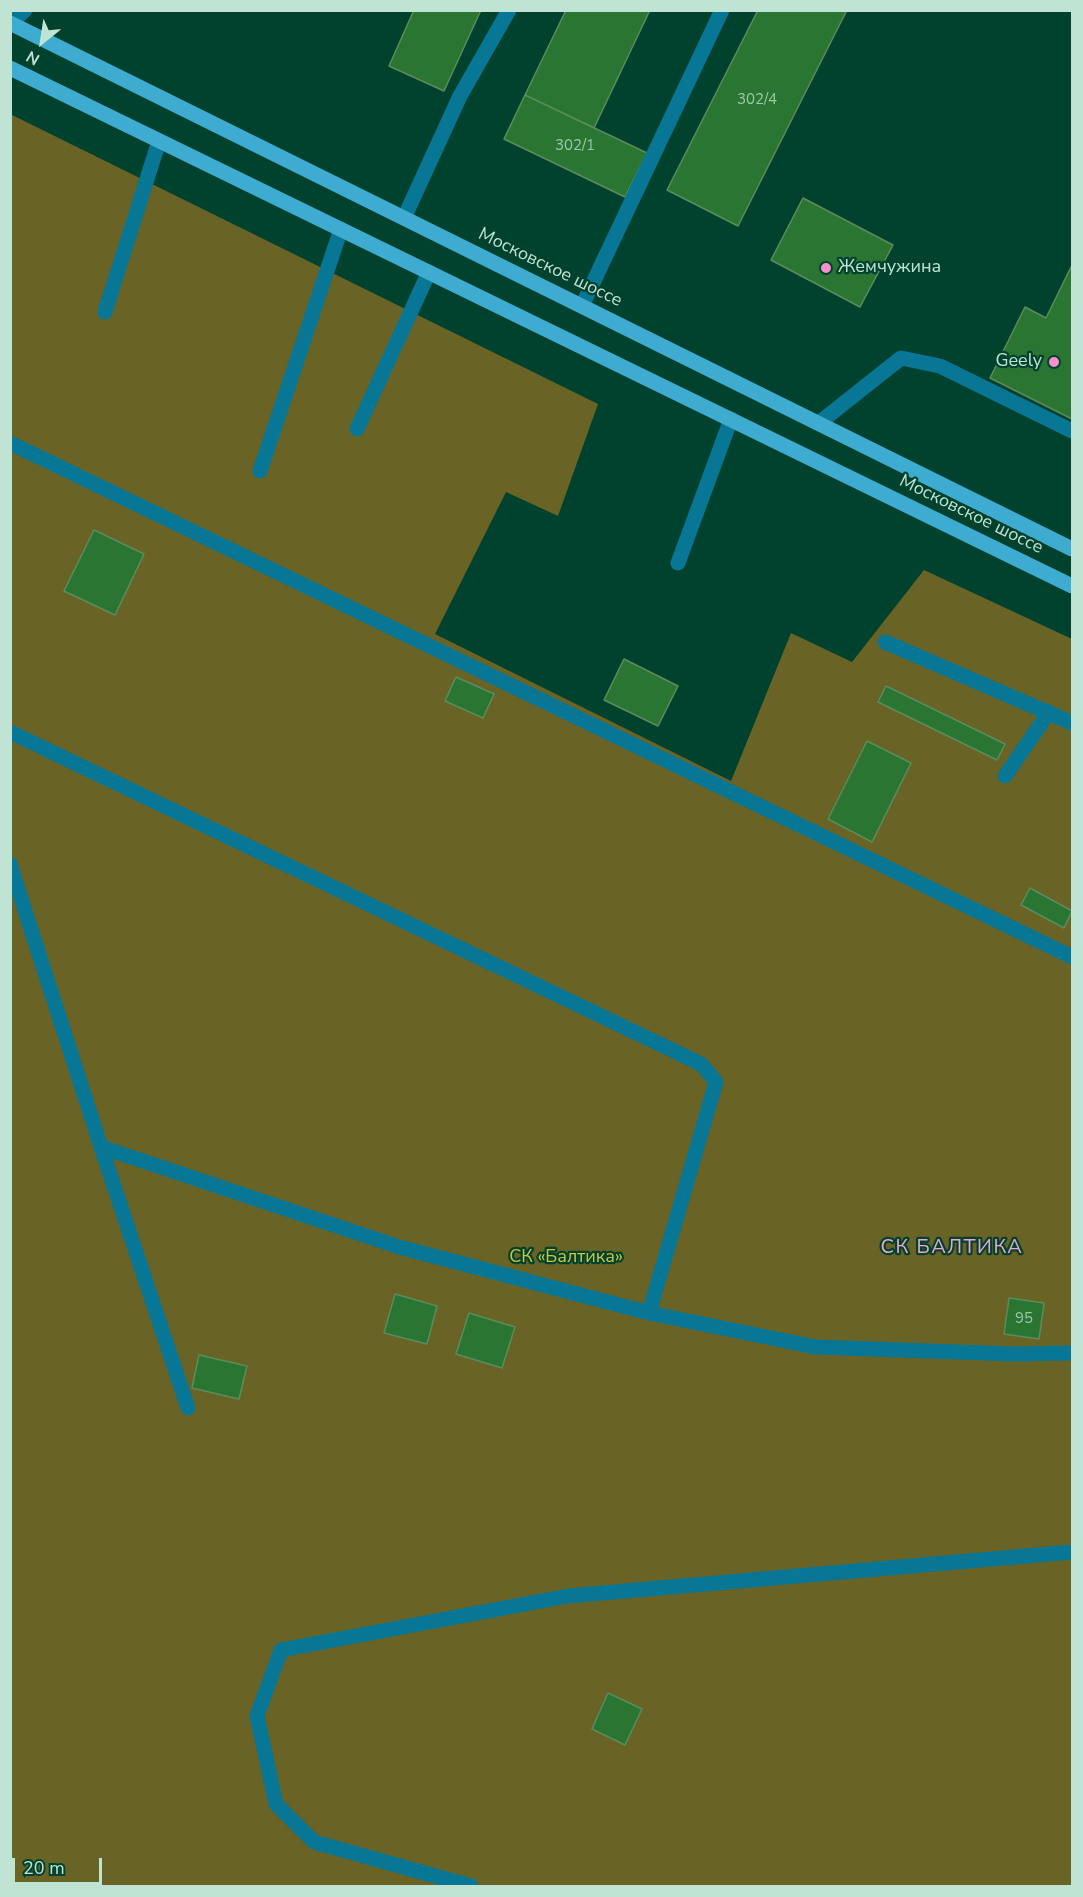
<!DOCTYPE html>
<html>
<head>
<meta charset="utf-8">
<style>
	body { margin:0 }
	#map { position:relative; width:1083px; height:1897px; overflow:hidden; background:#01422e; font-family:"Nunito Sans",sans-serif }
	canvas { display:block }
	.frame { position:absolute; inset:0; border:12px solid #c0e4d3; pointer-events:none }
	.north { position:absolute; left:12px; top:12px; width:60px; height:60px; -webkit-text-stroke:4px #01422e; paint-order:stroke; rotate:210deg; font-size:16px; font-weight:700; line-height:24px; text-align:center; color:#c0e4d3 }
	.north::after { content:''; display:block; margin:auto; width:21px; height:27px; background:#c0e4d3; clip-path:polygon(50% 0,100% 100%,50% 72%,0 100%) }
	.scale { position:absolute; left:12px; top:1858px; width:90px; height:27px; box-sizing:border-box; border:3px solid #c0e4d3; border-top:0; padding-left:8px; font-size:18px; line-height:21px; white-space:nowrap; color:#c0e4d3; -webkit-text-stroke:4px #01422e; paint-order:stroke }
</style>
</head>
<body>
<div id="map">
<canvas width="1083" height="1897"></canvas>
<div class="frame"></div>
<div class="north">N</div>
<div class="scale">20 m</div>
</div>
<script>
const g = document.querySelector('canvas').getContext('2d');
g.lineJoin = 'round';
function fillPath(path, color) { g.fillStyle = color; g.fill(path, 'evenodd'); }
const shape = rows => new Path2D(rows.map(r => 'M' + r).join(''));
function stroke(path, color, width, dash) { g.strokeStyle = color; g.lineWidth = width; g.lineCap = dash ? 'butt' : 'round'; g.setLineDash(dash || []); g.stroke(path); }
function label(font, color, halo, rows, align = 'center') {
  g.font = font + ' "Nunito Sans",sans-serif'; g.lineWidth = 4.5; g.setLineDash([]); g.textBaseline = 'middle'; g.strokeStyle = halo; g.fillStyle = color; for (const [text, x, y, turn = 0] of rows) {
    g.save(); g.translate(x, y); g.rotate((+turn || 0) * Math.PI / 180); g.textAlign = isNaN(turn) ? turn : align; if (halo) g.strokeText(text, 0, 0); g.fillText(text, 0, 0); g.restore();
  }
}
const green = shape([
	[10,114,598,404,558,516,506,492,435,634,731,781,791,633,852,662,924,570,1072,639,1072,1886,11,1886]
]);
const building = shape([
	[414,10,481,10,444,91,389,66,414,10],
	[566,10,650,10,594,128,525,95,566,10],
	[758,10,847,10,738,226,667,190,758,10],
	[525,95,647,153,625,197,504,139,525,95],
	[803,198,893,245,860,307,771,260,803,198],
	[1072,265,1072,419,990,378,1025,307,1046,318,1072,265],
	[94,530,144,554,115,615,64,591,94,530],
	[624,659,678,686,658,726,604,700,624,659],
	[456,677,494,694,483,718,445,701,456,677],
	[886,686,1005,744,997,760,878,702,886,686],
	[867,741,911,763,872,842,828,819,867,741],
	[1030,888,1072,911,1064,928,1021,905,1030,888],
	[395,1294,437,1306,427,1344,384,1333,395,1294],
	[1009,1298,1044,1303,1039,1339,1004,1334,1009,1298],
	[469,1313,515,1327,502,1368,456,1354,469,1313],
	[199,1355,247,1366,239,1399,192,1388,199,1355],
	[608,1693,642,1709,625,1745,592,1729,608,1693]
]);
const minor = shape([
	[11,23,25,10],
	[404,218,460,96,509,10],
	[582,306,722,10],
	[105,312,159,141],
	[819,423,901,358,940,366,1072,431],
	[357,429,429,272],
	[10,443,1072,957],
	[260,471,341,229],
	[678,563,731,419],
	[885,642,1072,723],
	[10,732,701,1064,716,1082,649,1313],
	[1005,776,1049,712],
	[10,864,101,1147,188,1408],
	[101,1147,399,1247,649,1313,815,1347,1013,1354,1072,1353],
	[471,1886,314,1842,276,1804,257,1716,281,1650,568,1596,1072,1552]
]);
const major = shape([
	[10,23,1072,549],
	[10,68,1072,586]
]);
const markers = [
	[826,268,6,"#f890cc"],
	[1054,362,6,"#f890cc"]
];
const numberNames = [
	["302/4",757,100],
	["302/1",575,146],
	["95",1024,1319]
];
const streetNames = [
	["Московское шоссе",550,268,26],
	["Московское шоссе",971,515,26]
];
const poiNames = [
	["Жемчужина",838,268],
	["Geely",1042,362,"right"]
];
const parkNames = [
	["СК «Балтика»",566,1258]
];
const neighbourhoodNames = [
	["СК БАЛТИКА",952,1248]
];
fillPath(green, '#696426');
fillPath(building, '#297531');
stroke(building, '#5b8c5d', 1.5);
stroke(minor, '#087695', 15);
stroke(major, '#3eabd1', 15);
for (const [x, y, r, color] of markers) { const dot = new Path2D(); dot.arc(x, y, r, 0, 2 * Math.PI); g.fillStyle = color; g.fill(dot); stroke(dot, '#01422e', 2); }
label('15px', '#9ac8aa', null, numberNames);
label('18px', '#c0e4d3', '#01422e', streetNames);
label('18px', '#c0e4d3', '#01422e', poiNames, 'left');
label('18px', '#cec53e', '#01422e', parkNames);
g.letterSpacing = '1.5px';
label('20px', '#eda4cd', '#01422e', neighbourhoodNames);
g.letterSpacing = '0px';
</script>
</body>
</html>
